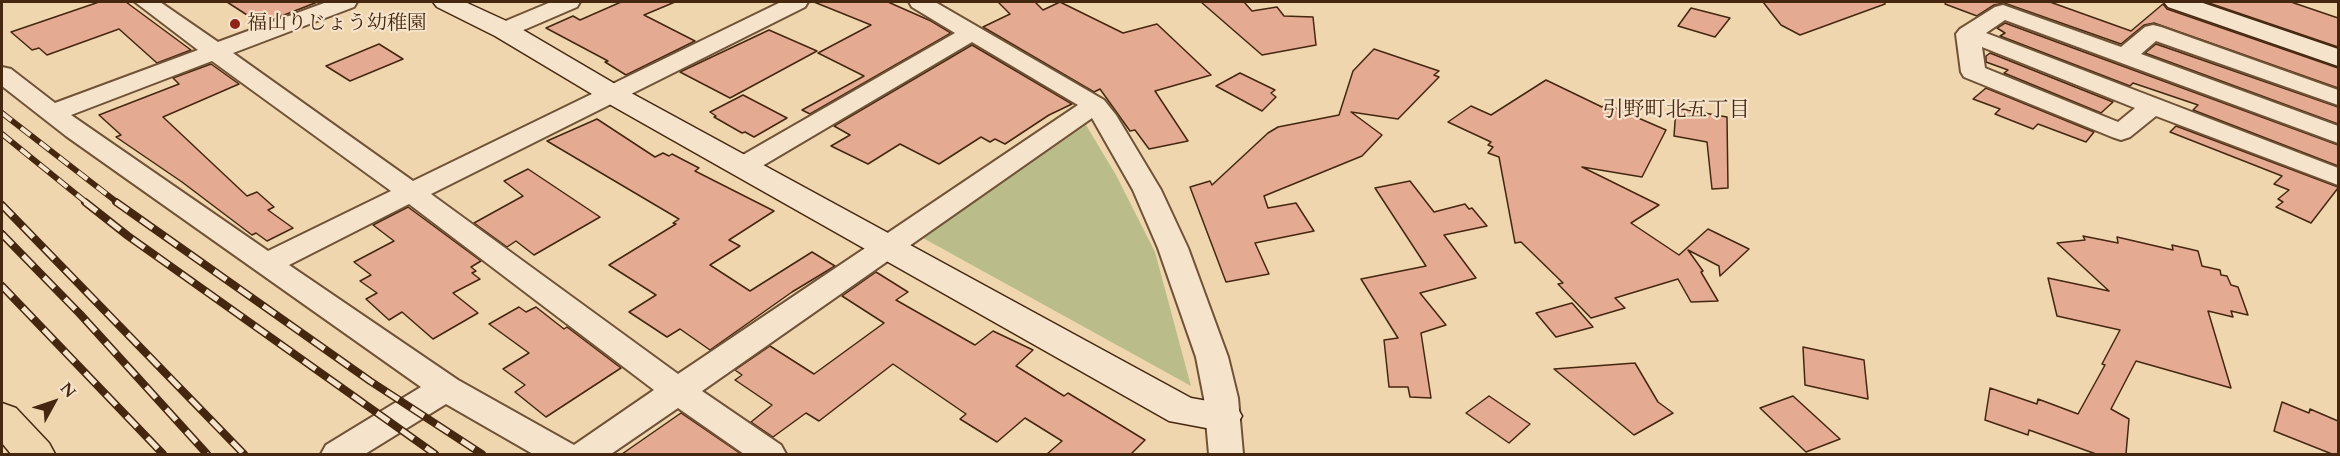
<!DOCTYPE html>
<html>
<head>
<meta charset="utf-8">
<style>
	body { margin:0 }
	#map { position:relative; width:2340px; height:456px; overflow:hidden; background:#efd6af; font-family:Cardo,serif }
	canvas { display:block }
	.frame { position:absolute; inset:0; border:3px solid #45270f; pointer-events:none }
	.north { position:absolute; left:24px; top:372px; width:60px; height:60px; -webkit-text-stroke:4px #f5e4cb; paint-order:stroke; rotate:50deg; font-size:16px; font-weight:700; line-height:24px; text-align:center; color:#45270f }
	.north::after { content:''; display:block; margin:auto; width:21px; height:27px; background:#45270f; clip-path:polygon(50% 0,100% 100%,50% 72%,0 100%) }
</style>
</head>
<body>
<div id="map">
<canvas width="2340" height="456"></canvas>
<div class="frame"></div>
<div class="north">N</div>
</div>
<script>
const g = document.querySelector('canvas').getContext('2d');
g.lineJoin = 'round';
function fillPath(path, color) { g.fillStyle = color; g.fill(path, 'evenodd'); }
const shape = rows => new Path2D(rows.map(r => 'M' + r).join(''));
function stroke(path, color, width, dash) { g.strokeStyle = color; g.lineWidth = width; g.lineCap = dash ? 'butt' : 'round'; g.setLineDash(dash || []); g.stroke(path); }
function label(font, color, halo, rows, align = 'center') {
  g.font = font + ' Cardo,"Noto Serif JP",serif'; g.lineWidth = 4.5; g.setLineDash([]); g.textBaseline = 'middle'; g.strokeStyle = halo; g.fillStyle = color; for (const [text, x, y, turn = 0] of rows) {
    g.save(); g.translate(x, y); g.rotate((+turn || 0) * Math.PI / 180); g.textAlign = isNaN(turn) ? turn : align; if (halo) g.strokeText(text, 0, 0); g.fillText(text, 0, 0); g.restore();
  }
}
const green = shape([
	[1086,125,1116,175,1155,252,1191,386,923,238]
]);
const building = shape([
	[99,2,126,2,191,50,157,63,119,29,47,55,39,48,32,50,11,32,99,2],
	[227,2,315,2,315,3,261,24,227,2],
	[621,2,675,2,644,15,695,41,626,75,605,62,608,61,546,28,573,16,580,20,621,2],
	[814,2,888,2,931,21,951,33,810,114,802,110,864,76,818,53,871,25,814,2],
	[998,2,1035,2,1043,10,1060,2,1123,33,1157,24,1211,75,1155,91,1188,141,1149,149,1135,130,1130,131,1100,89,1094,92,983,27,1010,14,998,2],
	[1201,2,1244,2,1252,11,1277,7,1284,16,1313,17,1316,45,1262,55,1201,2],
	[1763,2,1885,2,1885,4,1800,35,1781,25,1763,2],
	[1946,2,2050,2,2131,31,2163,4,2167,9,2338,68,2338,88,2154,23,2144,25,2121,44,2004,3,1994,5,1977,16,1945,4,1946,2],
	[2206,2,2291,2,2338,18,2338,47,2206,2],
	[1691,8,1730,18,1715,37,1678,26,1691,8],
	[2005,23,2338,145,2338,166,2193,110,2198,105,2133,83,2130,86,2000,36,2005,33,1997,28,2005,23],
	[769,30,817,51,730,98,680,72,769,30],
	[379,44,403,59,350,81,326,66,379,44],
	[2156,44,2338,107,2338,124,2145,53,2156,44],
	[972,45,1072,104,1049,115,1005,144,995,139,990,142,981,137,939,164,900,144,868,164,831,146,850,135,834,126,972,45],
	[1374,49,1439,71,1434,75,1439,77,1398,119,1351,112,1382,135,1362,156,1264,196,1268,208,1296,203,1314,231,1255,243,1269,274,1226,282,1190,187,1210,181,1212,185,1268,133,1278,127,1339,115,1353,71,1374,49],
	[1990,53,2113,102,2101,113,2004,73,2008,70,1986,62,1986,56,1990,53],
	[211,64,239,84,163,117,247,196,257,192,274,207,268,210,293,228,267,241,256,233,252,235,182,182,116,137,121,135,99,115,179,84,173,78,211,64],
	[1240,73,1275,90,1271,93,1276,97,1262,111,1216,86,1240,73],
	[1546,80,1602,107,1606,104,1666,130,1642,177,1582,167,1659,205,1631,223,1679,255,1708,229,1749,249,1720,276,1719,266,1688,250,1703,271,1701,272,1718,301,1691,302,1678,279,1615,298,1625,308,1591,318,1558,284,1563,283,1521,242,1515,243,1499,157,1488,153,1493,147,1488,145,1491,142,1448,122,1471,106,1491,115,1546,80],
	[1986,88,2094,132,2086,142,2038,124,2033,129,1995,114,2000,109,1973,99,1986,88],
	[743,95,787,118,754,137,745,132,742,133,714,117,716,116,710,112,743,95],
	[1676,108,1727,117,1728,188,1712,189,1707,142,1674,136,1676,108],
	[597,119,655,157,663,153,669,156,672,154,699,168,695,171,774,211,729,240,740,246,710,265,750,291,812,252,835,266,792,292,710,350,680,329,667,337,629,312,656,295,609,265,676,224,673,223,679,219,547,141,597,119],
	[2176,126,2338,187,2338,188,2311,223,2276,207,2283,202,2278,199,2289,190,2274,184,2282,176,2170,132,2176,126],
	[528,169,600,217,534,255,516,241,507,247,474,223,523,196,504,181,528,169],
	[1410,181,1434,212,1465,204,1469,209,1472,208,1487,226,1444,235,1476,278,1420,293,1446,325,1421,333,1431,398,1410,397,1408,387,1389,387,1384,340,1398,338,1361,279,1426,266,1375,188,1410,181],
	[408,207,481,261,471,267,476,271,472,273,480,279,453,293,478,313,433,339,402,312,389,320,366,299,377,293,360,281,371,275,354,262,394,241,373,225,408,207],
	[2083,236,2118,243,2117,237,2173,250,2172,245,2198,251,2202,266,2220,270,2221,275,2227,276,2231,285,2238,287,2248,315,2231,311,2233,317,2208,311,2231,388,2136,361,2111,409,2129,419,2126,454,2096,454,2029,430,2028,435,1985,420,1990,388,2037,404,2038,399,2078,414,2105,365,2102,364,2120,330,2057,316,2048,278,2109,291,2057,243,2085,240,2083,236],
	[876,272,908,292,896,300,975,345,993,331,1033,350,1016,366,1064,396,1068,393,1145,440,1131,454,1047,454,1062,441,1025,418,997,442,960,419,966,414,893,364,819,421,806,413,773,437,751,422,772,405,735,380,742,375,735,370,770,346,814,374,884,323,842,296,876,272],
	[1572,303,1593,327,1556,337,1536,313,1572,303],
	[519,307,526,312,536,307,564,329,567,327,621,368,546,417,515,392,525,385,503,369,529,353,489,324,519,307],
	[1803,347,1864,360,1868,399,1805,385,1803,347],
	[1635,363,1658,402,1673,413,1634,435,1554,369,1635,363],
	[1489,396,1530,424,1509,443,1466,413,1489,396],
	[1793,396,1840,439,1806,452,1760,408,1793,396],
	[2282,402,2309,413,2310,409,2338,421,2338,454,2332,454,2274,431,2282,402],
	[681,413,741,454,622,454,681,413]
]);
const street = shape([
	[135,2,160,2,218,42,327,2,357,2,354,7,233,53,413,181,781,2,808,2,805,7,431,194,678,374,1078,105,972,42,752,172,743,174,734,172,730,166,734,160,955,33,912,7,909,2,935,2,1104,100,1116,115,1161,190,1188,248,1228,357,1238,398,1243,454,1209,454,1204,398,1196,357,1158,248,1133,190,1092,118,702,391,781,445,786,454,744,454,678,408,611,454,533,454,446,404,365,454,321,454,326,445,421,387,66,136,2,86,2,67,11,69,55,103,198,50,135,2],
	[212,61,391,191,268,251,71,115,212,61],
	[409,204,654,390,574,445,458,380,289,265,409,204],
	[551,2,580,2,577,7,512,35,504,37,496,35,493,30,496,25,551,2],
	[2003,5,2121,47,2145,27,2153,25,2161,27,2338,90,2338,105,2156,41,2141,54,2338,126,2338,143,2005,20,1986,33,2338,168,2338,185,2156,116,2130,137,2121,140,2112,137,1964,77,1961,72,1956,34,1960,29,1995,7,2003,5],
	[1982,47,2135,108,2118,122,1985,68,1982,47]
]);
const secondary = shape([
	[433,2,465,2,513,24,622,88,1191,398,1236,406,1242,416,1236,426,1222,431,1169,421,602,100,495,36,437,7,433,2],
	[2164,2,2200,2,2338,49,2338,66,2168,7,2164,2]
]);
const highway = shape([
	[2,403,16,408,49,443,55,454,11,454,2,443,2,403]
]);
const railFar1 = shape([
	[2,113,118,203],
	[2,134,87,203]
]);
const rail = shape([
	[85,202,128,236,435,454],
	[116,202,370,381,482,454],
	[2,205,244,454],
	[2,234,80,314,207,454],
	[2,286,163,454]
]);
const markers = [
	[235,24,6,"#8f2418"]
];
const poiNames = [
	["福山りじょう幼稚園",247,24]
];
const neighbourhoodNames = [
	["引野町北五丁目",1676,111]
];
fillPath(green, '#babd8a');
fillPath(building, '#e5aa92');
stroke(building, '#45270f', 1.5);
stroke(street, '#705337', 4);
stroke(secondary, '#45270f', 3);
stroke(highway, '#45270f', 3);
fillPath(street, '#f5e4cb');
fillPath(secondary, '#f5e4cb');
fillPath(highway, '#efd6af');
stroke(railFar1, '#45270f', 6);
stroke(rail, '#45270f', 8);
stroke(railFar1, '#f5e4cb', 4, [12]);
stroke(rail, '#f5e4cb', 5, [15]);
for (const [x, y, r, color] of markers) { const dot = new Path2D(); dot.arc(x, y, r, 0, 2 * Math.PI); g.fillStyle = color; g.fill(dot); stroke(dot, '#f5e4cb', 2); }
label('20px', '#45270f', '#f5e4cb', poiNames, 'left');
label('21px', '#45270f', '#f5e4cb', neighbourhoodNames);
</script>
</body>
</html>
